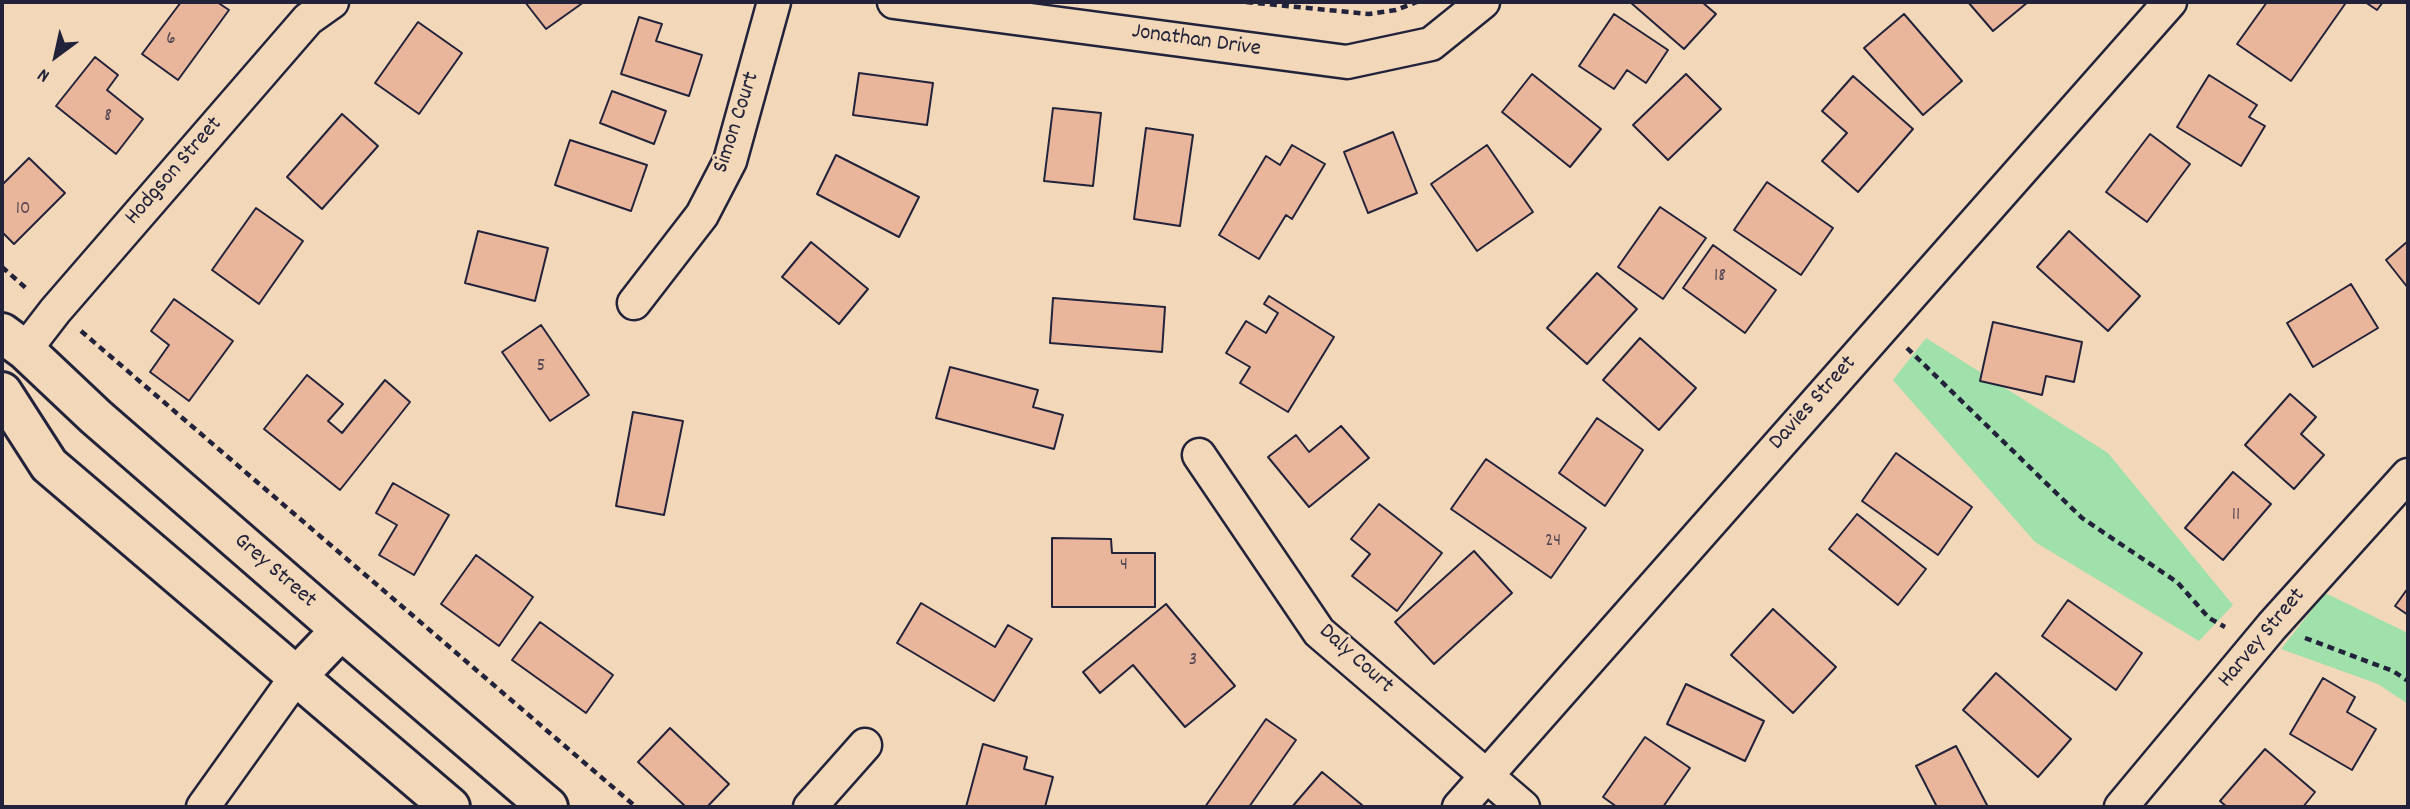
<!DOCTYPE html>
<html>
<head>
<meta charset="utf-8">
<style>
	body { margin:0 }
	#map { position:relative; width:2410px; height:809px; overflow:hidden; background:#f2d8b9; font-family:Dekko,sans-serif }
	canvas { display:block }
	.frame { position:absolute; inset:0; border:4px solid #22223b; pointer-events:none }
	.north { position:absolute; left:21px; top:21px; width:70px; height:70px; -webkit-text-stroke:5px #f2d8b9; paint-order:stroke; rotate:213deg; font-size:19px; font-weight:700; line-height:28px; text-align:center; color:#22223b }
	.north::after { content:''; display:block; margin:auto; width:24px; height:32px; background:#22223b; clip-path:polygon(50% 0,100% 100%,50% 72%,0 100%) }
</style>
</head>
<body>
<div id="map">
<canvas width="2410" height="809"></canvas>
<div class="frame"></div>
<div class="north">N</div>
</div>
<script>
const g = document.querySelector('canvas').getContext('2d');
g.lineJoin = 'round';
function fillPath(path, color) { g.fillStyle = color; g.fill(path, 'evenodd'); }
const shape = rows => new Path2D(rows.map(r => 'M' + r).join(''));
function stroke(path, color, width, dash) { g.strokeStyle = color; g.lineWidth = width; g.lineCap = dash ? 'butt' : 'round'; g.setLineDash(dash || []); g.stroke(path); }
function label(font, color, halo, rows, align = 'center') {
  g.font = font + ' Dekko,sans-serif'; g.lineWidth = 5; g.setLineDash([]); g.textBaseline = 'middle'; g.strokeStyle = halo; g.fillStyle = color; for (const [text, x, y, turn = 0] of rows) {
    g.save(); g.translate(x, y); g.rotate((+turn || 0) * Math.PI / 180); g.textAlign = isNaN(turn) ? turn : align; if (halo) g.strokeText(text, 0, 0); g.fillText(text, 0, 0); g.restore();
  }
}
const green = shape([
	[1926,338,2108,453,2233,605,2199,641,2035,542,1893,380],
	[2325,593,2408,633,2408,704,2378,684,2281,649]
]);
const building = shape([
	[181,2,217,2,229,10,178,80,142,54,181,2],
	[525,2,584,2,546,29,525,2],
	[1630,2,1702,2,1716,14,1684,49,1630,2],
	[1968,2,2028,2,1993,31,1968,2],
	[2267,2,2342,2,2345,4,2291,81,2237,44,2267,2],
	[2365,2,2383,2,2377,10,2365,2],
	[1614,14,1668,50,1646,83,1627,70,1614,89,1579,66,1614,14],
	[1904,14,1962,81,1923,115,1864,48,1904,14],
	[639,17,662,24,656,41,702,55,689,96,621,74,639,17],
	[418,22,462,53,419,114,375,83,418,22],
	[95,57,118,75,107,90,143,119,116,154,56,106,95,57],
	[859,73,933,83,927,125,853,115,859,73],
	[1532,74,1601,129,1570,167,1502,112,1532,74],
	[1686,74,1721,109,1668,160,1633,125,1686,74],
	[2209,75,2257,105,2249,117,2265,126,2241,166,2177,127,2209,75],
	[1853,76,1913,129,1858,192,1822,161,1847,133,1822,111,1853,76],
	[612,91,666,111,654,144,600,123,612,91],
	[1053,108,1101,113,1093,186,1044,181,1053,108],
	[342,114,378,146,322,209,287,177,342,114],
	[1146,128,1193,135,1180,226,1134,219,1146,128],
	[1393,132,1417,193,1368,213,1344,152,1393,132],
	[2150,134,2190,164,2147,222,2106,192,2150,134],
	[570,140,647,165,631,211,555,185,570,140],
	[1292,145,1325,164,1292,219,1286,215,1259,259,1219,235,1266,156,1280,165,1292,145],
	[1487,145,1533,212,1477,251,1431,184,1487,145],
	[836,155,919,197,899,237,817,194,836,155],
	[29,158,65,193,14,244,2,232,2,185,29,158],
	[1767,182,1833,228,1801,275,1734,230,1767,182],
	[1660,207,1706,238,1663,299,1618,267,1660,207],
	[256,208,303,241,259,304,212,270,256,208],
	[478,231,548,248,535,301,465,283,478,231],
	[2069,231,2140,296,2108,331,2037,267,2069,231],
	[2408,241,2408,288,2386,260,2408,241],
	[811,242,868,289,839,324,782,277,811,242],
	[1713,245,1776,290,1745,333,1683,288,1713,245],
	[1597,273,1637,309,1587,364,1547,328,1597,273],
	[2351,284,2378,328,2313,367,2287,323,2351,284],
	[1269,296,1334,337,1288,412,1240,383,1250,367,1226,353,1246,321,1266,333,1278,313,1264,304,1269,296],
	[1053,298,1165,307,1162,352,1050,343,1053,298],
	[174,299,233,341,189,401,150,372,169,345,151,331,174,299],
	[1993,322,2082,342,2074,382,2046,376,2042,395,1980,381,1993,322],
	[541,325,589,395,550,421,502,352,541,325],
	[1640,338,1696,388,1659,430,1603,380,1640,338],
	[950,367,1038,390,1033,407,1063,415,1054,449,936,418,950,367],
	[307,375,343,404,328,421,342,433,385,380,410,402,340,490,264,429,307,375],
	[2290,394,2316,417,2301,434,2324,455,2294,489,2245,445,2290,394],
	[633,412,683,421,664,515,616,506,633,412],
	[1597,418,1643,450,1605,506,1559,473,1597,418],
	[1341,426,1369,458,1309,507,1268,457,1296,435,1309,452,1341,426],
	[1896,453,1972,507,1938,555,1862,501,1896,453],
	[1486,459,1586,528,1551,578,1451,509,1486,459],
	[2233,472,2271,504,2223,560,2185,528,2233,472],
	[393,483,449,515,414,575,379,555,397,525,376,513,393,483],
	[1379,504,1442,553,1397,611,1352,576,1370,554,1351,539,1379,504],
	[1857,514,1926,569,1898,605,1829,549,1857,514],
	[1052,538,1111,539,1112,553,1155,553,1155,607,1052,607,1052,538],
	[1474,551,1512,593,1434,664,1395,622,1474,551],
	[476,555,533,597,499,646,441,604,476,555],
	[2408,588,2408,615,2395,606,2408,588],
	[2068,600,2142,653,2116,690,2042,636,2068,600],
	[921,603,995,647,1008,625,1032,639,994,701,897,643,921,603],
	[1166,604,1235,686,1185,727,1133,665,1100,693,1083,672,1166,604],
	[1773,609,1836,667,1793,713,1731,655,1773,609],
	[540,622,613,675,586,713,512,660,540,622],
	[1996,673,2071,739,2038,777,1963,710,1996,673],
	[2323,678,2355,697,2347,712,2376,729,2352,770,2290,734,2323,678],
	[1686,684,1764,721,1745,761,1667,724,1686,684],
	[1266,719,1296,740,1249,807,1205,807,1266,719],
	[670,728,729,784,707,807,686,807,638,762,670,728],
	[1645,737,1690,768,1663,807,1617,807,1603,797,1645,737],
	[983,744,1027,757,1024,769,1053,777,1045,807,966,807,983,744],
	[1956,746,1988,807,1937,807,1916,766,1956,746],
	[2265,749,2315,792,2303,807,2227,807,2220,801,2265,749],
	[1322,772,1362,805,1360,807,1292,807,1322,772]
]);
const path = shape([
	[1246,2,1369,14,1396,10,1417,2],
	[2,267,27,289],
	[81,331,636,807],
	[1907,348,2082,518,2177,582,2209,618,2225,627],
	[2305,638,2393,671,2408,681]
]);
const street = shape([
	[894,2,1347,62,1431,44,1483,2],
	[634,303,702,215,730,161,774,2],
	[25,350,55,311,308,19,332,2],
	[1199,455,1319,632,1523,807],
	[203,807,296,677],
	[810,807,865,745],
	[1459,807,2170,2],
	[2121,807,2272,626,2408,475]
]);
const secondary = shape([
	[2,333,25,350,96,417,341,630,548,807],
	[2,392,49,465,450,807],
	[296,677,341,630]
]);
const numberNames = [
	["6",171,40],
	["8",108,117],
	["10",23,210],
	["18",1720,277],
	["5",541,367],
	["11",2236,516],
	["24",1553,542],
	["4",1124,566],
	["3",1193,661]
];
const streetNames = [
	["Jonathan Drive",1196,42,8],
	["Simon Court",738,123,-72],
	["Hodgson Street",175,172,-49],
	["Davies Street",1814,404,-48],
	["Grey Street",274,572,41],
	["Harvey Street",2263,639,-50],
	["Daly Court",1355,660,42]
];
fillPath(green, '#9fe0ab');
fillPath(building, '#e9b69b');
stroke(building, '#22223b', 2);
stroke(street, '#22223b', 37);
stroke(secondary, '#22223b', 44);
stroke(path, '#22223b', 4.5, [7, 5]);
stroke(street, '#f2d8b9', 32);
stroke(secondary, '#f2d8b9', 38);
label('19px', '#544753', null, numberNames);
label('23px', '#22223b', '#f2d8b9', streetNames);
</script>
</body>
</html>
